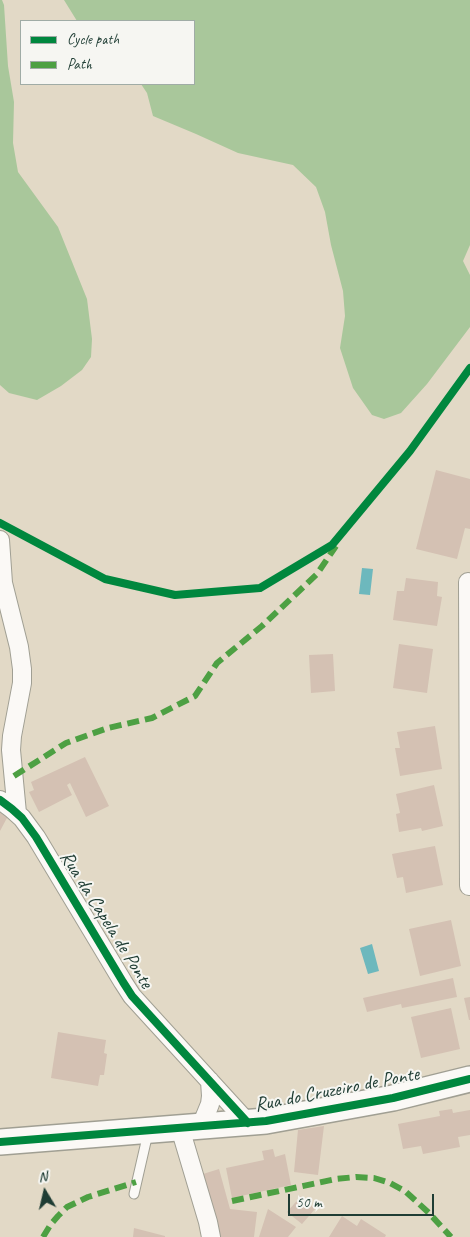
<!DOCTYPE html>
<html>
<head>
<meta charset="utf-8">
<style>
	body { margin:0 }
	#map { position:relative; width:470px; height:1237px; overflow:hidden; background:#e2d9c6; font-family:Caveat,sans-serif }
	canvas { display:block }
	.legend { position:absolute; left:20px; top:20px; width:175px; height:65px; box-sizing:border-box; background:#f6f6f2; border:1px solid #a0aca6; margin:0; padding:6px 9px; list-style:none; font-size:15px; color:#1f3d34 }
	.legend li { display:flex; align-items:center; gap:10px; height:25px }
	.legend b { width:25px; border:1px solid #a0aca6 }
	.north { position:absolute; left:20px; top:1167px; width:50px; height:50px; -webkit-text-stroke:4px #f6f6f2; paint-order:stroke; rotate:351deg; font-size:14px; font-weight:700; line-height:20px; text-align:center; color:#1f3d34 }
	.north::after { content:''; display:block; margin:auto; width:18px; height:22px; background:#1f3d34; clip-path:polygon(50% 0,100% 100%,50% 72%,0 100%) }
	.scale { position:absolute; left:288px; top:1194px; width:146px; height:22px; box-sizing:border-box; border:2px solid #1f3d34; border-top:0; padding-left:6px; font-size:15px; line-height:18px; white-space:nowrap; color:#1f3d34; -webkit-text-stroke:4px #f6f6f2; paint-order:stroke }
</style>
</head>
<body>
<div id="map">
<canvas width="470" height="1237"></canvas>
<ul class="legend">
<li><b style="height:6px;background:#00873e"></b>Cycle path</li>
<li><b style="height:6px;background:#4da043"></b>Path</li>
</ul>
<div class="north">N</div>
<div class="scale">50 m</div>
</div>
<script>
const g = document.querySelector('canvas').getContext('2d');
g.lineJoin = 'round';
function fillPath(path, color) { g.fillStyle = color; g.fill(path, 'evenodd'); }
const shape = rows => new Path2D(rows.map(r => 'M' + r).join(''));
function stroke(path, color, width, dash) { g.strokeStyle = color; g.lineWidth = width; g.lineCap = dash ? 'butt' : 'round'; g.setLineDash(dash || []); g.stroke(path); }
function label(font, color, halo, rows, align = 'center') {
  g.font = font + ' Caveat,sans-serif'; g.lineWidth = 4; g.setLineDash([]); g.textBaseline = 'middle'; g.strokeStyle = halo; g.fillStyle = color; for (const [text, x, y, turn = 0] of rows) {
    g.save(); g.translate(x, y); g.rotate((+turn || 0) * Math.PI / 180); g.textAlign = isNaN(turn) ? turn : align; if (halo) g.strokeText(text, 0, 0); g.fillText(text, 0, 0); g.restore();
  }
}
const forest = shape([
	[0,0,2,0,4,5,8,66,14,102,13,143,18,172,58,227,87,299,92,339,91,357,82,370,61,386,37,400,9,393,0,385],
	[64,0,470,0,470,245,463,261,470,275,470,327,427,384,401,413,384,419,372,415,353,388,340,348,345,316,343,291,331,245,325,212,316,187,293,165,238,153,196,134,153,116,147,93,141,84,194,84,194,21,77,21]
]);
const water = shape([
	[362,568,373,569,370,595,359,594],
	[372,944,379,971,368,974,360,948]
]);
const building = shape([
	[436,470,470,479,470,529,465,528,457,559,416,549],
	[406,578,438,582,437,596,442,597,437,626,393,620,397,591,404,591],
	[399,644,433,649,427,693,393,688],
	[333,654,335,691,311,693,309,655],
	[435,726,442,769,400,776,395,748,400,748,397,732],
	[85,757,109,806,86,817,70,783,67,785,72,795,39,812,29,792,34,790,31,782],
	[434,785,443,826,422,831,421,828,399,832,396,814,400,813,396,794],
	[0,811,8,816,0,831],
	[435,846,443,885,406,893,403,877,397,878,392,854],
	[451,920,461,966,420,976,409,929],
	[453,978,457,997,402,1008,401,1004,367,1012,363,998],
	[470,997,470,1020,469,1020,464,998],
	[451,1008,460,1049,421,1058,411,1017],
	[58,1032,106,1040,104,1053,107,1054,104,1075,100,1075,98,1086,51,1078],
	[452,1109,453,1113,470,1110,470,1135,458,1137,460,1147,423,1154,421,1146,403,1149,398,1124,440,1116,439,1111],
	[324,1126,318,1175,294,1172,298,1130],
	[273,1149,275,1157,285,1154,291,1185,232,1198,226,1168,264,1160,262,1151],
	[219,1169,230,1209,257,1212,254,1237,220,1237,203,1174],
	[301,1196,315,1209,302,1224,287,1212],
	[268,1209,296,1227,288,1237,259,1237],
	[342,1216,357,1226,361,1219,386,1235,385,1237,329,1237],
	[134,1228,165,1236,165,1237,133,1237]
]);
const lane = shape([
	[134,1194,148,1133]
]);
const street = shape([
	[0,540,3,583,19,647,22,669,22,683,12,736,11,750,17,813],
	[468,582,469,886,470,885],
	[0,800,12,809,22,818,36,837,123,982,132,996,248,1123],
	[201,1126,210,1104,211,1096,210,1081],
	[180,1128,208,1222,211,1237]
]);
const secondary = shape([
	[0,1142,266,1121,393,1098,470,1079]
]);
const quiet = shape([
	[14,776,66,743,108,728,152,718,195,696,217,663,262,626,317,574,336,546],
	[232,1201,336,1179,356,1177,374,1178,390,1183,405,1191,429,1213,451,1237],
	[43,1237,51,1224,58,1216,67,1207,88,1197,136,1182]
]);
const cycleway = shape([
	[0,523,105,579,175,595,260,588,332,545,410,451,470,368],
	[0,800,12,809,22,818,36,837,123,982,132,996,248,1123],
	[0,1142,266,1121,393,1098,470,1079]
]);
const streetNames = [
	["Rua da Capela de Ponte",106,920,58],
	["Rua do Cruzeiro de Ponte",337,1090,-11]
];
fillPath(forest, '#a9c79b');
fillPath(water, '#6db8bd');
fillPath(building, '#d4c1b3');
stroke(lane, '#a09f93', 11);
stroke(street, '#a09f93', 20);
stroke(secondary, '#a09f93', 28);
stroke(lane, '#fbf9f6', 9);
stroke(street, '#fbf9f6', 18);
stroke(secondary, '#fbf9f6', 25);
stroke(quiet, '#4da043', 6, [12, 6]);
stroke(cycleway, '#00873e', 8);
label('20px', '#1f3d34', '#f6f6f2', streetNames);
</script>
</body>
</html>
